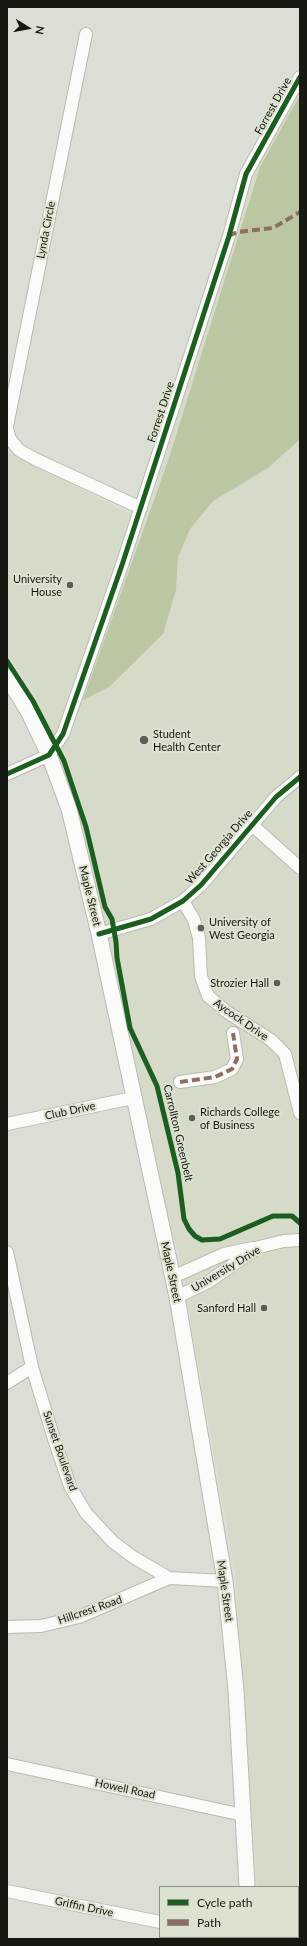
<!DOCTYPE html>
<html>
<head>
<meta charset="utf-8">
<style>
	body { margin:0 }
	#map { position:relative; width:307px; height:1946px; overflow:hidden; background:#dbded4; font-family:Lato,sans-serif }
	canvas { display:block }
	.frame { position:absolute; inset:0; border:8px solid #161812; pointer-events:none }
	.legend { position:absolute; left:159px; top:1886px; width:140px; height:52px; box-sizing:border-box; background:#dce2d0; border:1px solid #8d9184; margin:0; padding:5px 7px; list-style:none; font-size:12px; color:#161812 }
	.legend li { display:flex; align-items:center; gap:8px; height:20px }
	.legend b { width:20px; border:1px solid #8d9184 }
	.north { position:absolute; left:8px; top:8px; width:40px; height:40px; -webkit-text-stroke:3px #dce2d0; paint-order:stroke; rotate:101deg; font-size:11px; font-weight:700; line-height:16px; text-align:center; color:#161812 }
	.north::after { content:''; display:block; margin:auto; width:14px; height:18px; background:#161812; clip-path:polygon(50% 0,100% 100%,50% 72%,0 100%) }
</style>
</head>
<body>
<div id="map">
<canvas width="307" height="1946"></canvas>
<div class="frame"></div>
<ul class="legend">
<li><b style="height:5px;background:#1b5e20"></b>Cycle path</li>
<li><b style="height:5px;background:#8d6e63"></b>Path</li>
</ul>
<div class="north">N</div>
</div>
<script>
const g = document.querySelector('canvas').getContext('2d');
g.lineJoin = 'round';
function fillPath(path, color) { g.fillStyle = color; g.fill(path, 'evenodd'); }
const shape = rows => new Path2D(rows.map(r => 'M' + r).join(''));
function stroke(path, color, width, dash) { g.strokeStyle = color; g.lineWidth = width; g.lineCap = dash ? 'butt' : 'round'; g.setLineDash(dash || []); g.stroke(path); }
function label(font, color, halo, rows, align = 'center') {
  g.font = font + ' Lato,sans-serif'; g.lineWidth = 4; g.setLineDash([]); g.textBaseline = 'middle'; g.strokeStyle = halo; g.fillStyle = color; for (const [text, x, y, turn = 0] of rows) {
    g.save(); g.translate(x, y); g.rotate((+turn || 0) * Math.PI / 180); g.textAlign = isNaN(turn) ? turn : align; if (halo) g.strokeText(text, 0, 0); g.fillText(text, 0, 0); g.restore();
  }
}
const built = shape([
	[300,83,300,1939,296,1939,283,1937,298,1937,298,1887,257,1887,235,1572,178,1250,166,1216,141,1098,62,757,30,686,7,652,7,452,145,522,253,173]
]);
const forest = shape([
	[300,95,300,439,268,468,213,501,190,529,178,557,176,590,163,634,109,687,83,700,169,458,260,167]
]);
const minor = shape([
	[7,426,86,34],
	[7,429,10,439,19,450,35,459,141,508],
	[7,774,49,755,63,734,122,565,229,236,246,174,300,77],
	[251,824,300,868],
	[183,901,194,920,199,938,201,976,208,996,227,1012,271,1040,285,1054,300,1113],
	[99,934,151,919,183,901,201,885,276,797,300,777],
	[180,1082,215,1077,232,1069,237,1059,233,1033],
	[7,1124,133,1098],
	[7,1252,32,1367,54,1439,70,1486,86,1513,113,1542,133,1557,169,1578,225,1581],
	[173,1277,224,1254,253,1248],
	[177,1297,208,1282,259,1247,284,1241,300,1240],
	[7,1383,32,1367],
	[7,1627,41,1626,79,1617,169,1578],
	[7,1764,243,1815],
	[7,1891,160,1922],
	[298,1917,300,1918],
	[298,1934,300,1934],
	[230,1937,240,1939]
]);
const major = shape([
	[7,677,28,711,49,755,69,809,99,934,177,1297,225,1581,236,1690,247,1887],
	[249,1937,249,1939]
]);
const quiet = shape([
	[229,236,237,232,273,228,300,212],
	[180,1082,215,1077,232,1069,237,1059,233,1033]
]);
const cycleway = shape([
	[7,661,33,701,64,761,86,827,105,907,112,919,116,942,117,958,130,1028,157,1086,178,1173,184,1219,189,1229,195,1236,202,1240,220,1239,273,1216,292,1216,300,1223],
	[7,774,49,755,63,734,122,565,229,236,246,174,300,77],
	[99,934,151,919,183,901,201,885,276,797,300,777]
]);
const markers = [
	[70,585,4,"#5b5d56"],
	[144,740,5,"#5b5d56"],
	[201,928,4,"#5b5d56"],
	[277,983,4,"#5b5d56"],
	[192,1118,4,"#5b5d56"],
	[264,1308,4,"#5b5d56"]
];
const streetNames = [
	["Forrest Drive",273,106,-61],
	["Lynda Circle",46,230,-79],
	["Forrest Drive",161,412,-72],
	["West Georgia Drive",219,847,-49],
	["Maple Street",90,896,76],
	["Aycock Drive",241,1020,35],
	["Club Drive",70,1111,-12],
	["Carrollton Greenbelt",178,1133,77],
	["University Drive",226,1269,-31],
	["Maple Street",171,1272,78],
	["Sunset Boulevard",60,1451,71],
	["Maple Street",225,1591,82],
	["Hillcrest Road",90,1610,-19],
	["Howell Road",125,1789,12],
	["Griffin Drive",84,1907,12]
];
const poiNames = [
	["University",62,579],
	["House",62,592],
	["Student",153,734,"left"],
	["Health Center",153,747,"left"],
	["University of",209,922,"left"],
	["West Georgia",209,935,"left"],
	["Strozier Hall",269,983],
	["Richards College",200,1112,"left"],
	["of Business",200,1125,"left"],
	["Sanford Hall",256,1308]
];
fillPath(built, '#d5dbc8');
fillPath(forest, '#bbc6a2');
stroke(minor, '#b9bbb3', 14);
stroke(major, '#b9bbb3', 17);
stroke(minor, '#fafaf9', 12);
stroke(major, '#fafaf9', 15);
stroke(quiet, '#8d6e63', 4, [8, 4]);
stroke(cycleway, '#1b5e20', 5);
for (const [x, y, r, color] of markers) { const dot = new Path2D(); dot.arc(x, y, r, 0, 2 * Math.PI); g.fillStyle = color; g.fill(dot); stroke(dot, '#dce2d0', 1.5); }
label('11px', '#161812', '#dce2d0', streetNames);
label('11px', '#161812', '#dce2d0', poiNames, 'right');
</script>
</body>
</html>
